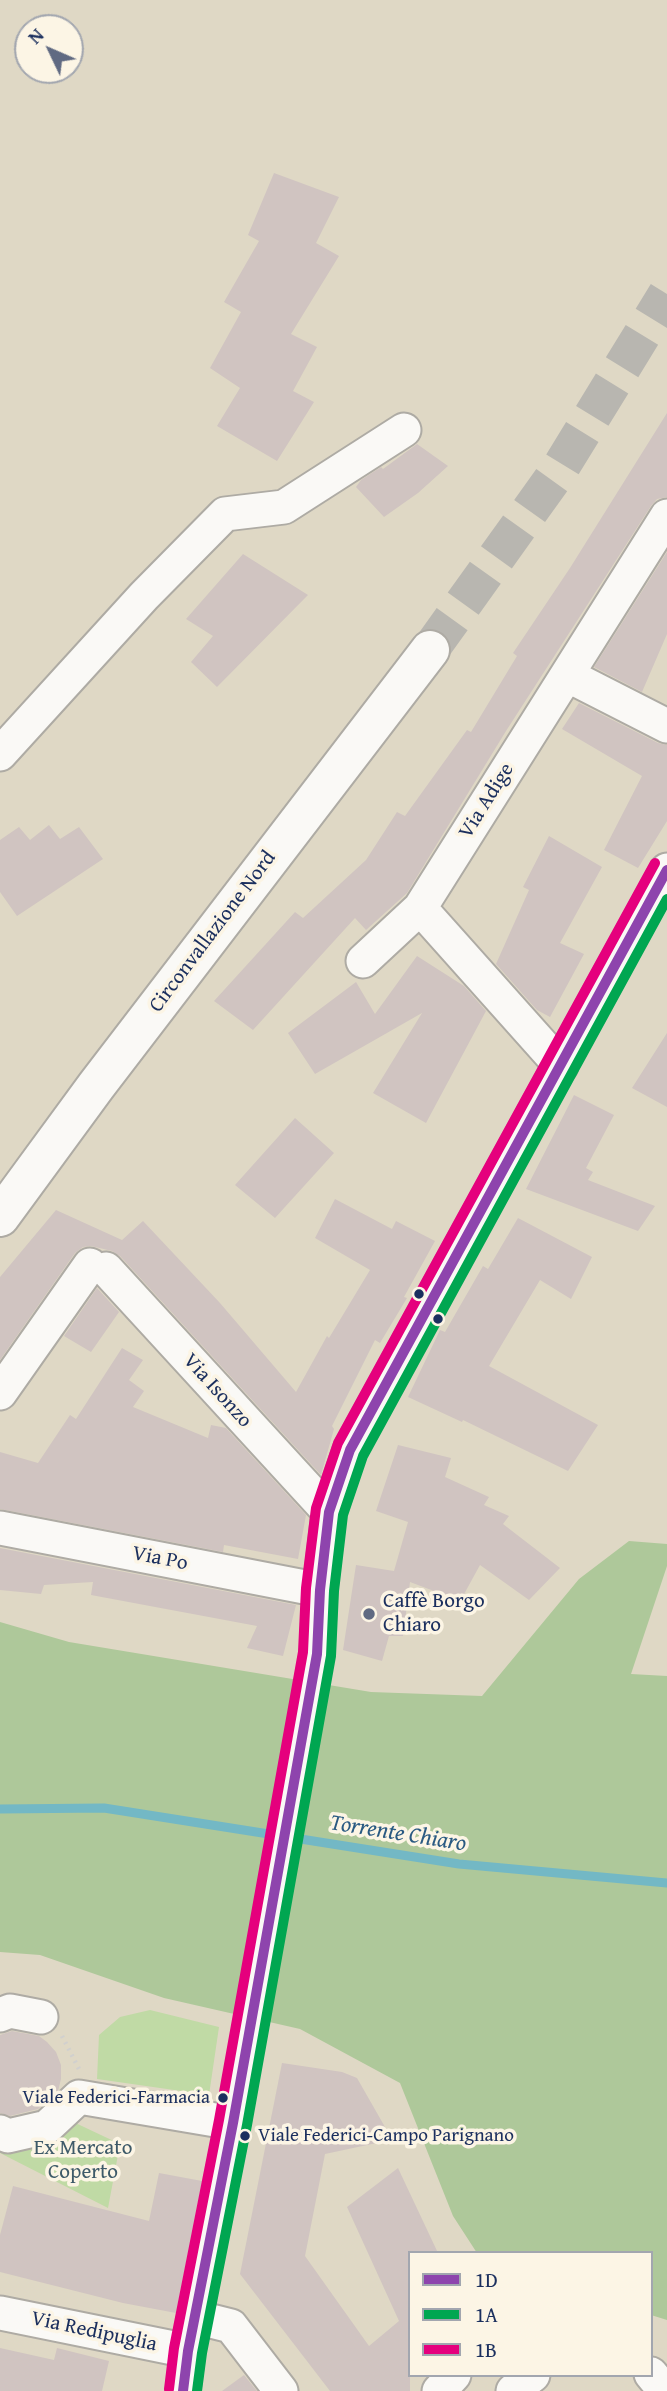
<!DOCTYPE html>
<html>
<head>
<meta charset="utf-8">
<style>
	body { margin:0 }
	#map { position:relative; width:667px; height:2391px; overflow:hidden; background:#dfd8c5; font-family:"Gentium Book Plus",serif }
	canvas { display:block }
	.legend { position:absolute; left:408px; top:2251px; width:245px; height:126px; box-sizing:border-box; background:#fcf5e5; border:2px solid #a2a6af; margin:0; padding:9px 12px; list-style:none; font-size:21px; color:#1b2f5e }
	.legend li { display:flex; align-items:center; gap:14px; height:35px }
	.legend b { width:35px; border:2px solid #a2a6af }
	.north { position:absolute; left:14px; top:14px; width:70px; height:70px; box-sizing:border-box; background:#fcf5e5; border:2px solid #a2a6af; border-radius:50%; rotate:314deg; font-size:19px; font-weight:700; line-height:28px; text-align:center; color:#1b2f5e }
	.north::after { content:''; display:block; margin:auto; width:24px; height:32px; background:#606a82; clip-path:polygon(50% 0,100% 100%,50% 72%,0 100%) }
</style>
</head>
<body>
<div id="map">
<canvas width="667" height="2391"></canvas>
<ul class="legend">
<li><b style="height:9px;background:#8e44ad"></b>1D</li>
<li><b style="height:9px;background:#00a651"></b>1A</li>
<li><b style="height:9px;background:#e5007d"></b>1B</li>
</ul>
<div class="north">N</div>
</div>
<script>
const g = document.querySelector('canvas').getContext('2d');
g.lineJoin = 'round';
function fillPath(path, color) { g.fillStyle = color; g.fill(path, 'evenodd'); }
const shape = rows => new Path2D(rows.map(r => 'M' + r).join(''));
function stroke(path, color, width, dash) { g.strokeStyle = color; g.lineWidth = width; g.lineCap = dash ? 'butt' : 'round'; g.setLineDash(dash || []); g.stroke(path); }
function label(font, color, halo, rows, align = 'center') {
  g.font = font + ' "Gentium Book Plus",serif'; g.lineWidth = 7; g.setLineDash([]); g.textBaseline = 'middle'; g.strokeStyle = halo; g.fillStyle = color; for (const [text, x, y, turn = 0] of rows) {
    g.save(); g.translate(x, y); g.rotate((+turn || 0) * Math.PI / 180); g.textAlign = isNaN(turn) ? turn : align; if (halo) g.strokeText(text, 0, 0); g.fillText(text, 0, 0); g.restore();
  }
}
const green = shape([
	[150,2010,219,2027,209,2095,97,2079,99,2035,120,2017],
	[67,2119,120,2144,108,2208,0,2153,0,2136]
]);
const forest = shape([
	[629,1541,667,1544,667,1566,631,1674,667,1676,667,2320,651,2315,651,2253,477,2253,453,2216,400,2083,300,2029,164,1998,40,1955,0,1952,0,1622,69,1642,371,1692,482,1696,579,1579]
]);
const stream = shape([
	[0,1809,104,1808,459,1864,667,1883]
]);
const building = shape([
	[274,173,339,197,316,243,339,256,291,334,317,347,293,391,314,402,277,461,217,426,240,388,210,368,241,312,224,302,259,241,248,235],
	[667,413,667,497,657,499,651,506,506,731,407,893,366,930,355,918,253,1030,214,1001,295,912,303,918,366,860,397,812,405,816,467,730,471,732,517,656,513,653,570,568],
	[417,444,448,466,418,493,384,517,356,487,361,480,381,467,383,469],
	[667,552,667,634,642,692,594,667],
	[243,554,308,595,217,687,191,662,213,636,186,619],
	[579,703,658,743,667,745,667,821,638,868,604,850,642,776,562,729],
	[49,825,60,839,79,827,103,859,17,916,0,892,0,840,19,827,30,840],
	[549,836,602,867,560,943,584,954,550,1017,537,1010,496,964,529,890,523,887],
	[417,956,464,986,486,1011,426,1123,373,1093,422,1013,315,1074,288,1033,356,982,375,1014],
	[667,1033,667,1107,632,1088],
	[574,1095,614,1115,586,1168,593,1172,588,1180,655,1206,638,1231,526,1189],
	[295,1118,334,1153,275,1218,235,1185],
	[335,1199,392,1229,396,1221,435,1241,404,1297,407,1298,380,1343,375,1340,332,1426,334,1429,321,1475,120,1256,112,1251,91,1246,83,1247,75,1253,0,1360,0,1277,56,1210,122,1240,143,1221,220,1303,296,1392,327,1336,329,1338,370,1270,315,1238],
	[518,1218,592,1257,571,1299,540,1280,489,1366,598,1425,568,1471,463,1420,462,1422,408,1397,440,1330,445,1332,483,1266,488,1269],
	[97,1288,119,1312,91,1352,64,1336],
	[122,1348,143,1360,129,1380,144,1391,133,1407,208,1438,211,1425,226,1428,306,1515,298,1559,224,1545,223,1552,0,1509,0,1452,38,1463,70,1415,76,1419],
	[398,1445,451,1458,445,1477,489,1497,484,1505,509,1516,503,1524,560,1568,529,1600,480,1565,463,1596,442,1594,410,1582,403,1636,389,1636,382,1661,343,1650,356,1565,394,1571,408,1522,376,1511],
	[0,1548,296,1605,283,1656,247,1648,257,1626,91,1595,93,1582,44,1585,41,1594,0,1590],
	[12,2031,39,2036,47,2042,56,2052,61,2065,61,2079,58,2091,38,2109,10,2116,0,2113,0,2035],
	[282,2063,342,2072,357,2078,385,2127,381,2131,386,2141,325,2154,305,2256,369,2346,399,2321,347,2207,398,2168,438,2253,410,2253,410,2391,330,2391,240,2274],
	[159,2173,202,2181,176,2313,123,2303,0,2272,0,2235,13,2186,149,2221],
	[0,2348,54,2360,57,2348,109,2361,102,2391,0,2391],
	[244,2375,257,2391,222,2391]
]);
const majorTunnel = shape([
	[430,650,559,470,667,294]
]);
const path = shape([
	[62,2036,79,2069]
]);
const minor = shape([
	[567,675,667,726],
	[0,754,144,596,225,514,284,507,404,430],
	[363,961,420,908],
	[561,1066,420,908,667,516],
	[106,1269,329,1512],
	[0,1393,90,1265],
	[0,1528,320,1590],
	[0,2015,10,2011,41,2017],
	[0,2132,8,2136,47,2127,79,2097,233,2123],
	[0,2313,188,2351],
	[195,2317,231,2326,281,2391],
	[651,2374,665,2391],
	[183,2391,188,2351,233,2123,317,1654,320,1590,329,1512,350,1450,667,870],
	[439,2391,454,2375],
	[513,2391,533,2375]
]);
const major = shape([
	[0,1217,96,1086,430,650]
]);
const bus1 = shape([
	[183,2391,188,2351,233,2123,317,1654,320,1590,329,1512,350,1450,667,870]
]);
const bus2 = shape([
	[197,2391,202,2353,247,2125,331,1656,334,1591,343,1515,363,1456,667,899]
]);
const bus3 = shape([
	[169,2389,174,2348,219,2120,303,1652,306,1588,316,1508,338,1443,655,863]
]);
const markers = [
	[419,1294,6,"#1b2f5e"],
	[438,1319,6,"#1b2f5e"],
	[369,1614,7,"#606a82"],
	[223,2098,6,"#1b2f5e"],
	[245,2136,6,"#1b2f5e"]
];
const busNames = [
	["Viale Federici-Farmacia",210,2098],
	["Viale Federici-Campo Parignano",258,2136,"left"]
];
const streetNames = [
	["Via Adige",487,801,-58],
	["Circonvallazione Nord",213,932,-53],
	["Via Isonzo",217,1391,48],
	["Via Po",160,1559,11],
	["Via Redipuglia",94,2332,12]
];
const poiNames = [
	["Caffè Borgo",383,1602],
	["Chiaro",383,1626]
];
const parkNames = [
	["Ex Mercato",83,2149],
	["Coperto",83,2173]
];
const waterNames = [
	["Torrente Chiaro",398,1834,9]
];
fillPath(green, '#c0daa5');
fillPath(forest, '#aec89a');
stroke(stream, '#73b8c5', 9);
fillPath(building, '#d0c4c1');
stroke(majorTunnel, '#b8b6b0', 38, [38, 19]);
stroke(minor, '#aeaba4', 37);
stroke(major, '#aeaba4', 42);
stroke(path, '#d1d0ce', 4.5, [2, 5]);
stroke(minor, '#faf9f6', 33);
stroke(major, '#faf9f6', 38);
stroke(bus1, '#8e44ad', 10);
stroke(bus2, '#00a651', 10);
stroke(bus3, '#e5007d', 10);
for (const [x, y, r, color] of markers) { const dot = new Path2D(); dot.arc(x, y, r, 0, 2 * Math.PI); g.fillStyle = color; g.fill(dot); stroke(dot, '#fcf5e5', 2.5); }
label('19px', '#1b2f5e', '#fcf5e5', busNames, 'right');
label('21px', '#1b2f5e', '#fcf5e5', streetNames);
label('21px', '#1b2f5e', '#fcf5e5', poiNames, 'left');
label('21px', '#3e5a69', '#fcf5e5', parkNames);
label('italic 23px', '#2a5a82', '#fcf5e5', waterNames);
</script>
</body>
</html>
